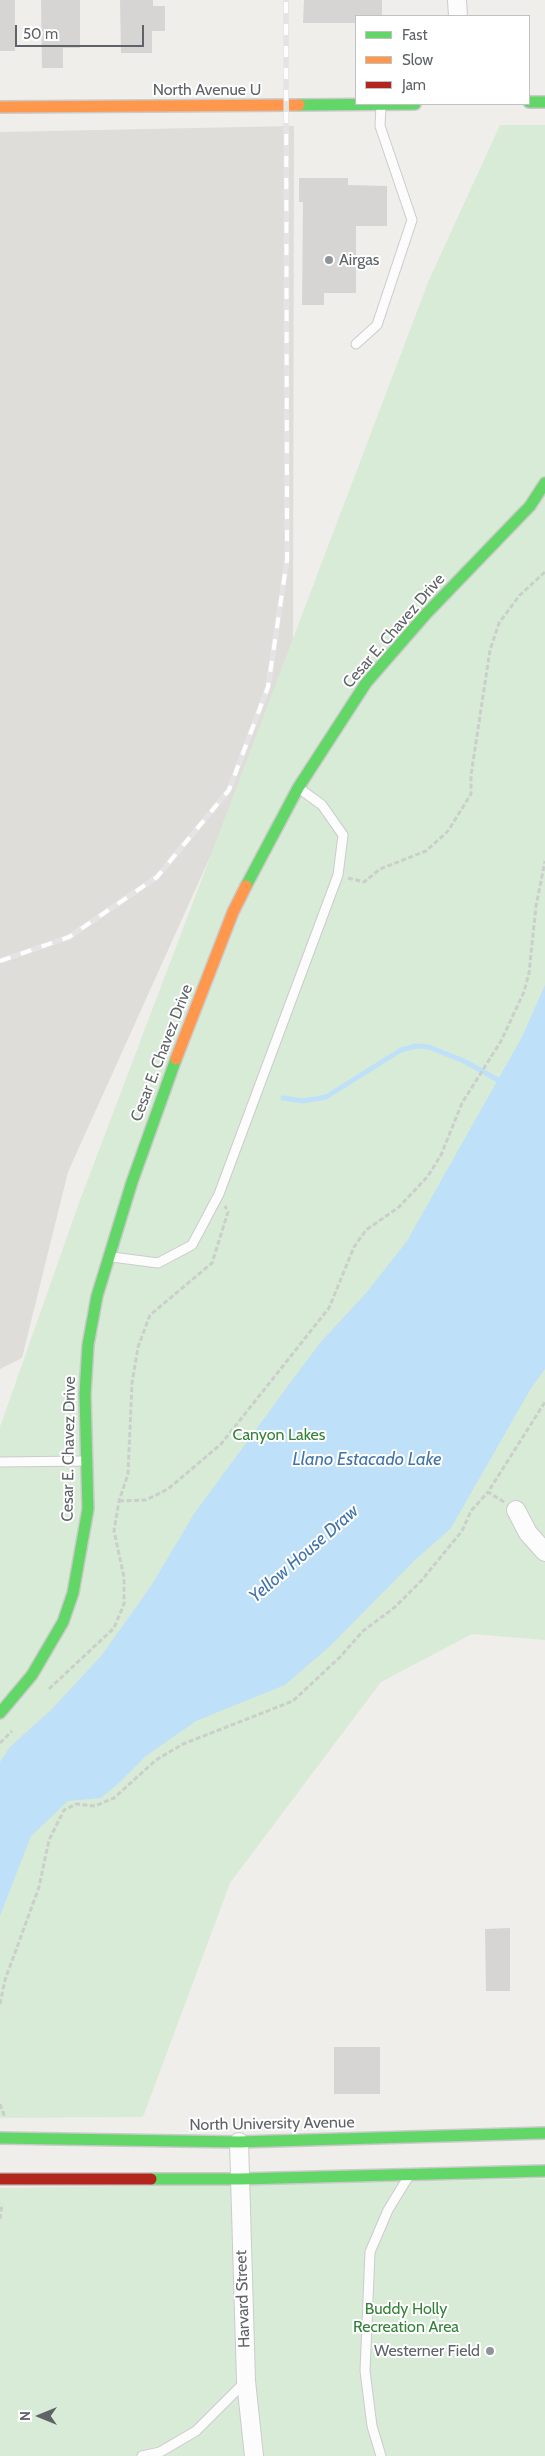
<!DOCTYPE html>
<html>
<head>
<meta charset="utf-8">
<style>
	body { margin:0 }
	#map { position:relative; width:545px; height:2456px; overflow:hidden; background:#efeeea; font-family:Cabin,sans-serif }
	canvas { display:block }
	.legend { position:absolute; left:355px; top:15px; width:175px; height:90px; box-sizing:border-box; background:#fff; border:1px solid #bfc1c3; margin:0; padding:6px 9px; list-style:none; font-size:15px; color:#5f6368 }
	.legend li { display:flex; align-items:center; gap:10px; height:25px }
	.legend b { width:25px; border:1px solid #bfc1c3 }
	.north { position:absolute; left:15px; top:2391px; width:50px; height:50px; -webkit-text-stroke:4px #fff; paint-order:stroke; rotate:270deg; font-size:14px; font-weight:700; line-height:20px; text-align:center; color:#5f6368 }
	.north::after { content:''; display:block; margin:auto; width:18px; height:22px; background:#5f6368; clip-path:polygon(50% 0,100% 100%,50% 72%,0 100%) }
	.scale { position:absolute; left:15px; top:25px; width:129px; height:22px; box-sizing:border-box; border:2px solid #5f6368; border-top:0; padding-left:6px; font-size:15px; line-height:18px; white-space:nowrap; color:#5f6368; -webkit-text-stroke:4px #fff; paint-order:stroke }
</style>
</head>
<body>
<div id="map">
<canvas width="545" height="2456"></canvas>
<ul class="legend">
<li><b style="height:6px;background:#63d668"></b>Fast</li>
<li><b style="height:6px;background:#ff974d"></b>Slow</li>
<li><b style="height:6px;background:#b3261e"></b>Jam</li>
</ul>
<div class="north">N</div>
<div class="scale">50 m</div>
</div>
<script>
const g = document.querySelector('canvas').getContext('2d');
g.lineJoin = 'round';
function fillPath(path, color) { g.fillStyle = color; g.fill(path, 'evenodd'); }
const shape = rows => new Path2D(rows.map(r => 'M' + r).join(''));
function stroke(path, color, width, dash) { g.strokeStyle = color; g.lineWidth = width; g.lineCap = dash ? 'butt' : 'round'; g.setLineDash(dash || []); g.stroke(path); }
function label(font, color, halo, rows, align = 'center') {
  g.font = font + ' Cabin,sans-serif'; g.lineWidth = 4; g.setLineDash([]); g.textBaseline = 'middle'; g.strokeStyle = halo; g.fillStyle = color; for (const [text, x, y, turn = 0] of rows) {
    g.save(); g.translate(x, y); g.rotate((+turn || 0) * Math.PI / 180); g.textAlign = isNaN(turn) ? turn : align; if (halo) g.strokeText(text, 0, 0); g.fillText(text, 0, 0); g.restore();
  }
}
const industrial = shape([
	[294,126,293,641,215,846,68,1172,22,1358,0,1369,0,132]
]);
const green = shape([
	[500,125,545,125,545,1640,472,1634,381,1682,230,1883,143,2117,0,2118,0,1427,80,1200,429,280],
	[545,2179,545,2456,0,2456,0,2188]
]);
const water = shape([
	[545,985,545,1369,530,1390,451,1528,415,1560,331,1645,285,1685,196,1721,146,1756,119,1783,101,1798,68,1801,31,1836,0,1916,0,1762,10,1747,52,1709,102,1655,151,1586,194,1514,293,1379,320,1343,367,1292,407,1241,522,1037]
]);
const stream = shape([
	[283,1098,303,1101,326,1097,401,1050,416,1046,429,1047,464,1061,498,1080]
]);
const building = shape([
	[0,0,15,0,15,51,0,51],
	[41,0,80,0,80,48,63,48,63,68,42,68],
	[120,0,153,0,153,6,165,6,165,31,152,31,152,53,121,53],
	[304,0,382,0,382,16,356,16,356,23,303,23],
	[299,178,348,178,348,185,387,186,387,226,356,226,356,293,324,293,324,305,302,305,303,202,299,202],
	[510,1928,510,1991,486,1991,485,1929],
	[334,2047,380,2047,380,2094,334,2094]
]);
const path = shape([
	[348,878,364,882,380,869,426,851,448,831,471,794,471,775,490,650,499,623,520,595,545,572],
	[119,1501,146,1500,168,1489,221,1444,329,1308,354,1247,366,1230,399,1207,428,1176,441,1155,462,1103,501,1041,524,992,529,973,536,906,545,861],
	[504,1502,488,1492,545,1402],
	[49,1689,114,1628,124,1604,124,1577,114,1531,119,1501,128,1474,132,1383,138,1347,150,1315,212,1263,228,1212,225,1206],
	[0,1743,12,1731],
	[0,2004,5,1980,39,1887,49,1840,64,1810,76,1804,95,1806,114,1798,156,1760,183,1744,293,1701,340,1657,363,1631,395,1607,421,1581,462,1531,471,1511,488,1492],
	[0,2104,5,2118],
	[0,2219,2,2204]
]);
const lane = shape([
	[356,344,377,325,412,220,380,126,381,105],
	[112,1257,158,1263,192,1245,219,1194,338,875,343,835,322,805,300,789],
	[0,1462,86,1461],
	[142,2456,160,2452,196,2431,245,2382],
	[381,2456,372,2426,365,2371,370,2252,388,2210,407,2179]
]);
const street = shape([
	[457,0,458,16],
	[516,1510,528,1533,545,1552],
	[239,2142,246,2381,254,2456]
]);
const fast = shape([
	[529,102,545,102],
	[299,105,415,104],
	[246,886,298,788,366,683,426,614,530,506,545,483],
	[0,1713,32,1675,63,1622,73,1593,88,1509,85,1394,88,1345,97,1296,132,1182,176,1059],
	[0,2138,239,2142,545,2133],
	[151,2179,240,2179,545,2171]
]);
const slow = shape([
	[0,107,299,105],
	[176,1059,233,912,246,886]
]);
const jam = shape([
	[0,2179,151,2179]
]);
const rail = shape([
	[0,961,69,937,157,877,229,790,268,687,287,560,286,0]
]);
const markers = [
	[329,260,5,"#919496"],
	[490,2351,5,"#919496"]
];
const streetNames = [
	["North Avenue U",207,90],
	["Cesar E. Chavez Drive",394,631,-49],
	["Cesar E. Chavez Drive",162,1053,-69],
	["Cesar E. Chavez Drive",69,1449,-89],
	["North University Avenue",272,2124,-1],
	["Harvard Street",243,2299,-92]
];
const poiNames = [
	["Airgas",339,260],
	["Westerner Field",480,2351,"right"]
];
const parkNames = [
	["Canyon Lakes",279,1435],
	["Buddy Holly",406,2309],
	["Recreation Area",406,2327]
];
const waterNames = [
	["Llano Estacado Lake",367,1460],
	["Yellow House Draw",304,1554,-41]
];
fillPath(industrial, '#dfddda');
fillPath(green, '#d8ebd6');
fillPath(water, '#bfe0f9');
stroke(stream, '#bfe0f9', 5);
fillPath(building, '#d6d5d3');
stroke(lane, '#cbcccc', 11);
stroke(street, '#cbcccc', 20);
stroke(fast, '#cacacb', 14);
stroke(slow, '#cacacb', 14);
stroke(jam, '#cacacb', 14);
stroke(path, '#cacfcc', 3, [5, 2.5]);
stroke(lane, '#fdfcfc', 9);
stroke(street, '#fdfcfc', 18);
stroke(fast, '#63d668', 11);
stroke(slow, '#ff974d', 11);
stroke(jam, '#b3261e', 11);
stroke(rail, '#e4e4e4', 5.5);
stroke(rail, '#fff', 4, [11]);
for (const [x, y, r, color] of markers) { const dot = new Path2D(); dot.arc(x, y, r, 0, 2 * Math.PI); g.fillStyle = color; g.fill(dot); stroke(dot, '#fff', 2); }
label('16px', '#5f6368', '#fff', streetNames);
label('16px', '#5f6368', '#fff', poiNames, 'left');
label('16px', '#348238', '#fff', parkNames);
label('italic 18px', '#4174aa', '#fff', waterNames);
</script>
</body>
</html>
